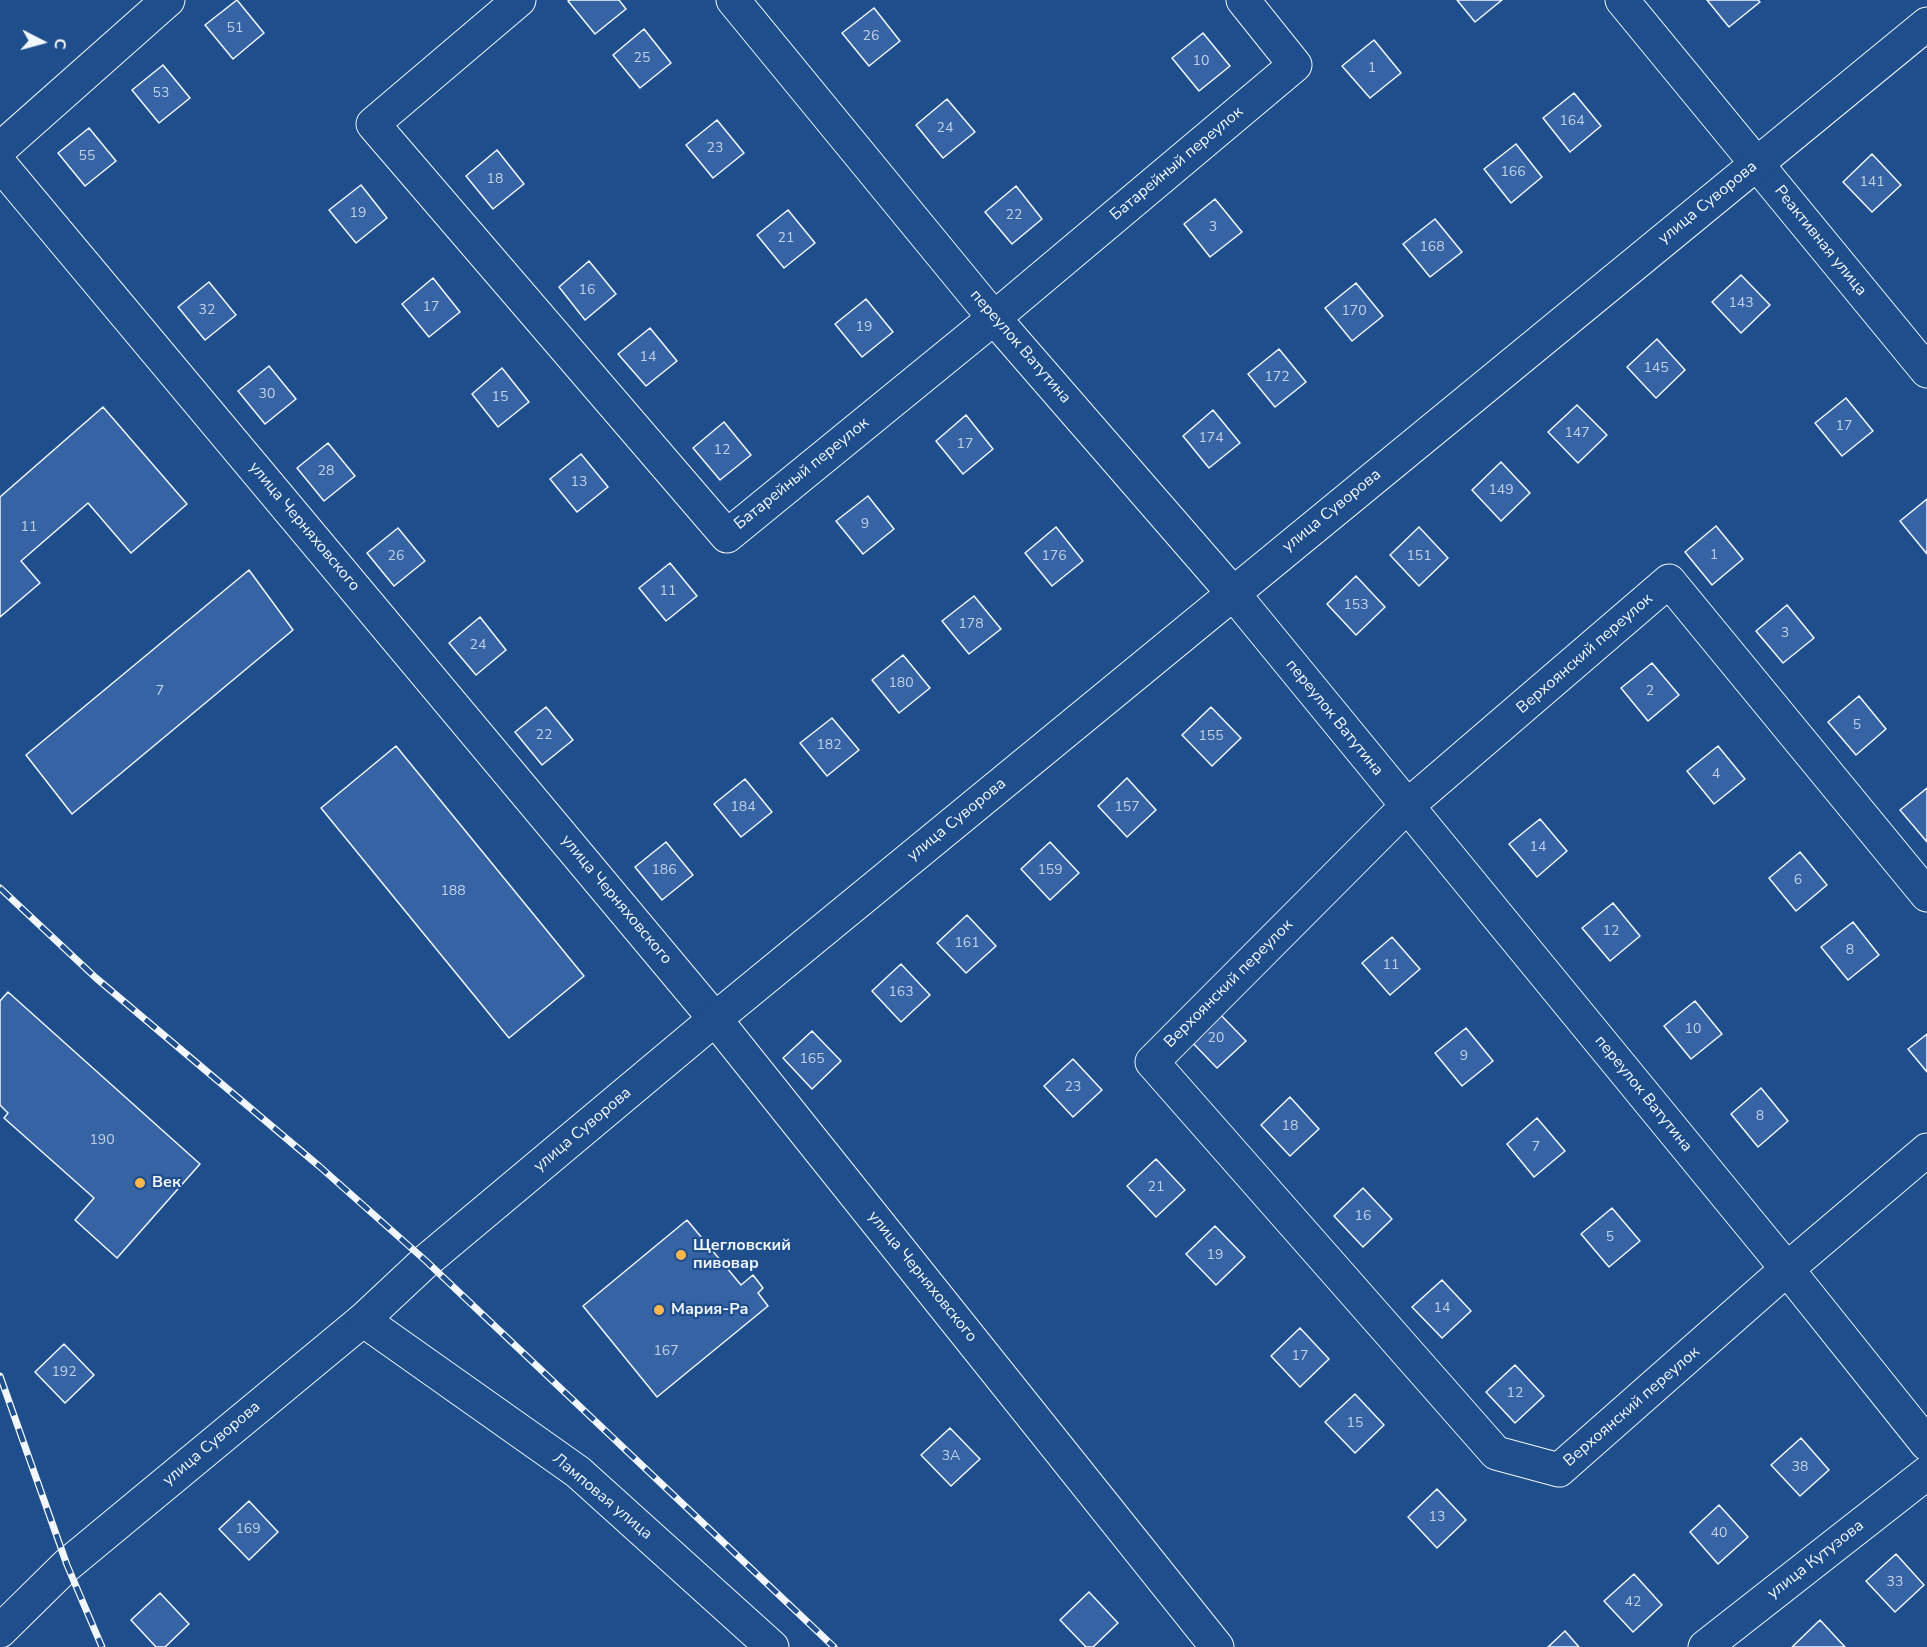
<!DOCTYPE html>
<html>
<head>
<meta charset="utf-8">
<style>
	body { margin:0 }
	#map { position:relative; width:1927px; height:1647px; overflow:hidden; background:#1f4e8c; font-family:"Nunito Sans",sans-serif }
	canvas { display:block }
	.north { position:absolute; left:12px; top:12px; width:60px; height:60px; -webkit-text-stroke:4px #1f4e8c; paint-order:stroke; rotate:96deg; font-size:16px; font-weight:700; line-height:24px; text-align:center; color:#f2f6ff }
	.north::after { content:''; display:block; margin:auto; width:21px; height:27px; background:#f2f6ff; clip-path:polygon(50% 0,100% 100%,50% 72%,0 100%) }
</style>
</head>
<body>
<div id="map">
<canvas width="1927" height="1647"></canvas>
<div class="north">С</div>
</div>
<script>
const g = document.querySelector('canvas').getContext('2d');
g.lineJoin = 'round';
function fillPath(path, color) { g.fillStyle = color; g.fill(path, 'evenodd'); }
const shape = rows => new Path2D(rows.map(r => 'M' + r).join(''));
function stroke(path, color, width, dash) { g.strokeStyle = color; g.lineWidth = width; g.lineCap = dash ? 'butt' : 'round'; g.setLineDash(dash || []); g.stroke(path); }
function label(font, color, halo, rows, align = 'center') {
  g.font = font + ' "Nunito Sans",sans-serif'; g.lineWidth = 4.5; g.setLineDash([]); g.textBaseline = 'middle'; g.strokeStyle = halo; g.fillStyle = color; for (const [text, x, y, turn = 0] of rows) {
    g.save(); g.translate(x, y); g.rotate((+turn || 0) * Math.PI / 180); g.textAlign = isNaN(turn) ? turn : align; if (halo) g.strokeText(text, 0, 0); g.fillText(text, 0, 0); g.restore();
  }
}
const building = shape([
	[237,0,264,33,233,59,205,25,237,0],
	[570,0,619,0,626,9,595,34,568,1,570,0],
	[1457,0,1502,0,1475,22,1457,0],
	[1707,0,1758,0,1760,2,1729,27,1707,0],
	[874,8,900,41,869,66,842,33,874,8],
	[644,29,671,63,640,88,613,55,644,29],
	[1203,33,1230,66,1199,91,1172,58,1203,33],
	[1374,40,1401,73,1370,98,1342,66,1374,40],
	[163,65,190,98,159,123,132,90,163,65],
	[1574,93,1601,126,1570,152,1543,118,1574,93],
	[947,99,975,132,943,158,916,125,947,99],
	[717,120,744,153,713,178,686,145,717,120],
	[89,128,116,161,85,186,58,153,89,128],
	[1516,144,1542,177,1511,203,1484,169,1516,144],
	[497,150,524,184,493,209,466,176,497,150],
	[1872,154,1901,185,1872,212,1843,182,1872,154],
	[361,185,387,218,356,243,329,210,361,185],
	[1016,186,1042,219,1012,244,985,212,1016,186],
	[1215,199,1242,232,1210,257,1184,224,1215,199],
	[788,210,815,243,784,268,757,235,788,210],
	[1435,219,1462,252,1430,277,1403,244,1435,219],
	[589,261,616,294,585,320,559,287,589,261],
	[1741,275,1770,305,1741,333,1712,302,1741,275],
	[433,278,460,312,429,337,402,304,433,278],
	[209,282,236,315,205,340,178,307,209,282],
	[1356,283,1383,316,1352,341,1325,308,1356,283],
	[866,299,893,332,862,357,835,324,866,299],
	[650,328,677,361,646,386,618,354,650,328],
	[1657,339,1685,370,1656,398,1627,367,1657,339],
	[1279,349,1306,382,1275,407,1248,374,1279,349],
	[269,366,296,399,265,424,238,391,269,366],
	[502,368,529,402,498,427,472,394,502,368],
	[1846,398,1873,431,1842,456,1815,423,1846,398],
	[1577,405,1607,435,1578,463,1548,432,1577,405],
	[103,407,187,504,131,553,88,503,21,561,40,583,0,617,0,497,103,407],
	[1213,410,1240,443,1209,468,1183,436,1213,410],
	[966,415,993,449,963,474,936,441,966,415],
	[724,422,751,455,720,480,693,448,724,422],
	[328,443,355,476,324,501,297,468,328,443],
	[581,454,608,487,577,512,550,479,581,454],
	[1501,462,1530,493,1501,521,1472,490,1501,462],
	[868,496,894,529,863,554,836,521,868,496],
	[1927,499,1927,554,1900,521,1927,499],
	[1716,526,1743,559,1712,585,1685,552,1716,526],
	[1056,527,1083,561,1052,586,1025,553,1056,527],
	[1419,527,1448,558,1419,586,1390,555,1419,527],
	[398,528,425,561,394,586,367,553,398,528],
	[670,563,697,596,666,621,639,588,670,563],
	[249,570,293,630,72,814,26,755,249,570],
	[1356,576,1385,607,1356,635,1327,604,1356,576],
	[974,596,1001,629,969,654,942,621,974,596],
	[1787,605,1814,638,1783,663,1756,631,1787,605],
	[480,617,506,650,476,675,449,643,480,617],
	[903,655,930,688,899,713,872,680,903,655],
	[1652,663,1679,695,1648,721,1621,688,1652,663],
	[1859,696,1886,729,1856,755,1828,722,1859,696],
	[546,707,573,740,542,765,515,732,546,707],
	[1211,707,1241,738,1212,766,1182,735,1211,707],
	[832,718,859,750,827,776,800,743,832,718],
	[396,746,584,976,509,1038,321,808,396,746],
	[1718,746,1745,779,1714,804,1687,771,1718,746],
	[1127,778,1156,810,1127,837,1098,806,1127,778],
	[745,779,772,812,741,837,714,804,745,779],
	[1927,788,1927,842,1900,810,1927,788],
	[1540,819,1567,851,1537,877,1509,844,1540,819],
	[666,842,693,875,662,900,635,867,666,842],
	[1050,842,1079,873,1050,900,1021,869,1050,842],
	[1800,852,1827,885,1796,911,1769,878,1800,852],
	[1613,903,1640,936,1610,961,1582,928,1613,903],
	[967,915,996,946,966,973,937,943,967,915],
	[1853,922,1879,955,1848,980,1821,947,1853,922],
	[1392,937,1420,969,1390,995,1362,963,1392,937],
	[901,964,930,995,901,1022,872,991,901,964],
	[8,992,200,1164,117,1258,75,1220,94,1198,4,1118,8,1113,0,1105,0,1001,8,992],
	[1695,1001,1722,1034,1691,1059,1664,1026,1695,1001],
	[1216,1010,1246,1041,1217,1068,1187,1037,1216,1010],
	[1466,1028,1493,1061,1462,1086,1435,1053,1466,1028],
	[812,1031,841,1061,812,1089,783,1058,812,1031],
	[1927,1034,1927,1072,1908,1049,1927,1034],
	[1073,1059,1102,1090,1073,1117,1044,1086,1073,1059],
	[1761,1088,1788,1121,1758,1147,1731,1114,1761,1088],
	[1290,1097,1319,1129,1290,1156,1261,1125,1290,1097],
	[1537,1118,1565,1151,1534,1177,1507,1144,1537,1118],
	[1156,1159,1185,1190,1156,1217,1127,1186,1156,1159],
	[1363,1188,1392,1219,1363,1247,1334,1216,1363,1188],
	[1612,1208,1640,1241,1609,1267,1581,1234,1612,1208],
	[687,1220,741,1285,753,1275,763,1288,758,1293,768,1306,657,1397,583,1306,687,1220],
	[1215,1226,1245,1257,1216,1285,1186,1254,1215,1226],
	[1442,1280,1471,1311,1442,1338,1412,1307,1442,1280],
	[1300,1328,1329,1359,1300,1387,1271,1356,1300,1328],
	[64,1344,94,1375,65,1403,35,1372,64,1344],
	[1515,1365,1544,1396,1515,1423,1486,1392,1515,1365],
	[1355,1394,1384,1425,1355,1453,1325,1422,1355,1394],
	[950,1428,980,1459,951,1486,921,1455,950,1428],
	[1801,1438,1829,1470,1800,1496,1771,1465,1801,1438],
	[1437,1489,1466,1520,1437,1548,1408,1517,1437,1489],
	[249,1501,278,1532,249,1560,219,1529,249,1501],
	[1719,1505,1748,1537,1718,1564,1690,1532,1719,1505],
	[1896,1554,1924,1585,1895,1612,1866,1581,1896,1554],
	[1634,1574,1662,1605,1633,1632,1604,1601,1634,1574],
	[1089,1592,1118,1623,1093,1647,1086,1647,1060,1620,1089,1592],
	[160,1593,189,1624,165,1647,156,1647,131,1620,160,1593],
	[1820,1620,1845,1647,1792,1647,1820,1620],
	[1565,1631,1579,1647,1548,1647,1565,1631]
]);
const minor = shape([
	[519,0,373,124,727,536,994,318,1295,65,1243,0],
	[733,0,994,318,1232,592,1787,1269,1927,1444],
	[1622,0,1927,371],
	[0,149,168,0],
	[0,164,715,1019,1217,1647],
	[1927,895,1669,581,1406,807,1152,1062,1496,1453,1559,1470,1787,1269,1927,1150],
	[1705,1647,1927,1473]
]);
const tertiary = shape([
	[0,1631,67,1565,363,1320]
]);
const primary = shape([
	[772,1647,578,1472,363,1320,426,1261,715,1019,1927,24]
]);
const rail = shape([
	[0,888,96,978,319,1166,426,1261,834,1647],
	[0,1376,67,1565,102,1647]
]);
const markers = [
	[140,1183,6,"#ffb74d"],
	[681,1255,6,"#ffb74d"],
	[659,1310,6,"#ffb74d"]
];
const numberNames = [
	["51",235,29],
	["26",871,37],
	["25",642,59],
	["10",1201,62],
	["1",1372,69],
	["53",161,94],
	["164",1572,122],
	["24",945,129],
	["23",715,149],
	["55",87,157],
	["166",1513,173],
	["18",495,180],
	["141",1872,183],
	["19",358,214],
	["22",1014,216],
	["3",1213,228],
	["21",786,239],
	["168",1432,248],
	["16",587,291],
	["143",1741,304],
	["17",431,308],
	["32",207,311],
	["170",1354,312],
	["19",864,328],
	["14",648,358],
	["145",1656,369],
	["172",1277,378],
	["30",267,395],
	["15",500,398],
	["17",1844,427],
	["147",1577,434],
	["174",1211,439],
	["17",965,445],
	["12",722,451],
	["28",326,472],
	["13",579,483],
	["149",1501,491],
	["9",865,525],
	["11",29,528],
	["1",1714,556],
	["26",396,557],
	["176",1054,557],
	["151",1419,557],
	["11",668,592],
	["153",1356,606],
	["178",971,625],
	["3",1785,634],
	["24",478,646],
	["180",901,684],
	["7",160,692],
	["2",1650,692],
	["5",1857,726],
	["22",544,736],
	["155",1211,737],
	["182",829,746],
	["4",1716,775],
	["184",743,808],
	["157",1127,808],
	["14",1538,848],
	["186",664,871],
	["159",1050,871],
	["6",1798,881],
	["188",453,892],
	["12",1611,932],
	["161",967,944],
	["8",1850,951],
	["11",1391,966],
	["163",901,993],
	["10",1693,1030],
	["20",1216,1039],
	["9",1464,1057],
	["165",812,1060],
	["23",1073,1088],
	["8",1760,1117],
	["18",1290,1127],
	["190",102,1141],
	["7",1536,1148],
	["21",1156,1188],
	["16",1363,1217],
	["5",1610,1238],
	["19",1215,1256],
	["14",1442,1309],
	["167",666,1352],
	["17",1300,1357],
	["192",64,1373],
	["12",1515,1394],
	["15",1355,1424],
	["3А",951,1457],
	["38",1800,1468],
	["13",1437,1518],
	["169",248,1530],
	["40",1719,1534],
	["33",1895,1583],
	["42",1633,1603]
];
const streetNames = [
	["Батарейный переулок",1177,164,-40],
	["улица Суворова",1708,203,-39],
	["Реактивная улица",1820,241,51],
	["переулок Ватутина",1020,347,49],
	["Батарейный переулок",802,474,-39],
	["улица Суворова",1332,511,-39],
	["улица Черняховского",304,527,50],
	["Верхоянский переулок",1585,654,-41],
	["переулок Ватутина",1334,718,51],
	["улица Суворова",957,820,-39],
	["улица Черняховского",616,900,50],
	["Верхоянский переулок",1229,984,-45],
	["переулок Ватутина",1643,1094,51],
	["улица Суворова",583,1130,-40],
	["улица Черняховского",922,1277,51],
	["Верхоянский переулок",1632,1407,-41],
	["улица Суворова",212,1444,-40],
	["Ламповая улица",602,1497,40],
	["улица Кутузова",1816,1560,-38]
];
const poiNames = [
	["Век",152,1183],
	["Щегловский",693,1246],
	["пивовар",693,1264],
	["Мария-Ра",671,1310]
];
fillPath(building, '#3563a3');
stroke(building, '#f2f6ff', 1.5);
stroke(minor, '#f2f6ff', 35);
stroke(tertiary, '#f2f6ff', 35);
stroke(primary, '#f2f6ff', 35);
stroke(minor, '#1f4e8c', 33);
stroke(tertiary, '#1f4e8c', 33);
stroke(primary, '#1f4e8c', 33);
stroke(rail, '#f2f6ff', 7);
stroke(rail, '#1f4e8c', 4.5, [14]);
for (const [x, y, r, color] of markers) { const dot = new Path2D(); dot.arc(x, y, r, 0, 2 * Math.PI); g.fillStyle = color; g.fill(dot); stroke(dot, '#1f4e8c', 2); }
label('14px', '#c3d1e8', null, numberNames);
label('16px', '#f2f6ff', '#1f4e8c', streetNames);
label('bold 16px', '#f2f6ff', '#1f4e8c', poiNames, 'left');
</script>
</body>
</html>
